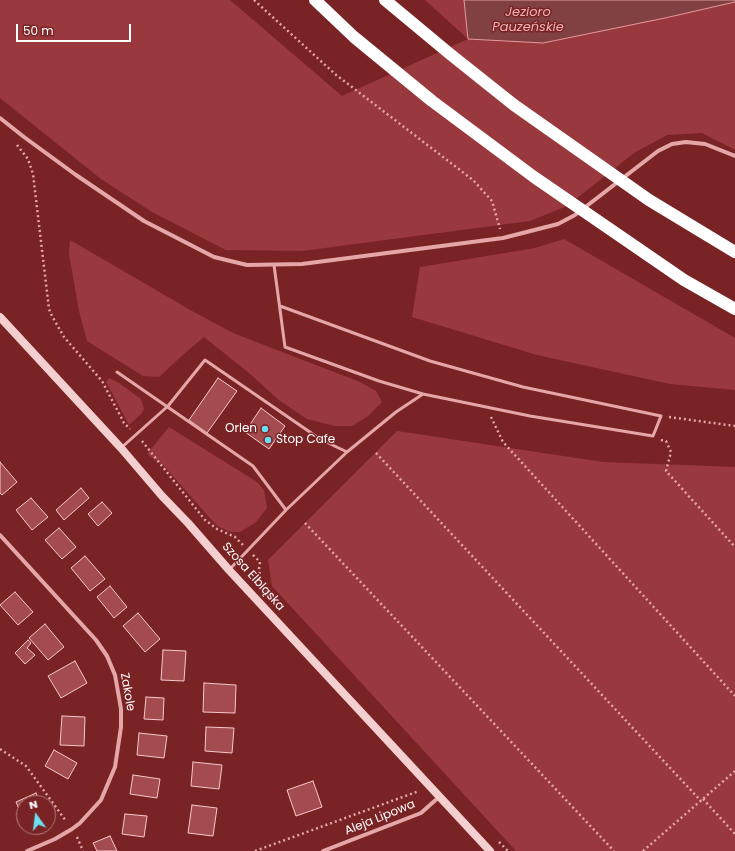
<!DOCTYPE html>
<html>
<head>
<meta charset="utf-8">
<style>
	body { margin:0 }
	#map { position:relative; width:735px; height:851px; overflow:hidden; background:#7a2325; font-family:Poppins,sans-serif }
	canvas { display:block }
	.north { position:absolute; left:16px; top:795px; width:40px; height:40px; box-sizing:border-box; background:#7a2325; border:1px solid #af7b7c; border-radius:50%; rotate:346deg; font-size:11px; font-weight:700; line-height:16px; text-align:center; color:#fff }
	.north::after { content:''; display:block; margin:auto; width:14px; height:18px; background:#69dff0; clip-path:polygon(50% 0,100% 100%,50% 72%,0 100%) }
	.scale { position:absolute; left:16px; top:24px; width:115px; height:18px; box-sizing:border-box; border:2px solid #fff; border-top:0; padding-left:5px; font-size:12px; line-height:14px; white-space:nowrap; color:#fff; -webkit-text-stroke:3px #7a2325; paint-order:stroke }
</style>
</head>
<body>
<div id="map">
<canvas width="735" height="851"></canvas>
<div class="north">N</div>
<div class="scale">50 m</div>
</div>
<script>
const g = document.querySelector('canvas').getContext('2d');
g.lineJoin = 'round';
function fillPath(path, color) { g.fillStyle = color; g.fill(path, 'evenodd'); }
const shape = rows => new Path2D(rows.map(r => 'M' + r).join(''));
function stroke(path, color, width, dash) { g.strokeStyle = color; g.lineWidth = width; g.lineCap = dash ? 'butt' : 'round'; g.setLineDash(dash || []); g.stroke(path); }
function label(font, color, halo, rows, align = 'center') {
  g.font = font + ' Poppins,sans-serif'; g.lineWidth = 3; g.setLineDash([]); g.textBaseline = 'middle'; g.strokeStyle = halo; g.fillStyle = color; for (const [text, x, y, turn = 0] of rows) {
    g.save(); g.translate(x, y); g.rotate((+turn || 0) * Math.PI / 180); g.textAlign = isNaN(turn) ? turn : align; if (halo) g.strokeText(text, 0, 0); g.fillText(text, 0, 0); g.restore();
  }
}
const green = shape([
	[0,0,230,0,342,96,468,39,425,0,464,0,469,39,543,43,665,18,735,2,735,150,702,133,667,135,634,153,567,206,530,221,302,251,226,250,152,212,101,179,0,98],
	[564,239,735,338,735,390,670,384,537,355,412,317,420,267,535,248],
	[70,240,192,311,233,333,360,382,376,391,382,402,368,416,352,426,335,426,307,419,280,401,249,373,204,337,185,353,159,377,143,376,87,341,79,311,72,271,69,253],
	[109,378,119,383,141,399,144,409,141,414,129,425,106,382],
	[169,427,257,482,264,490,267,508,256,522,240,532,230,532,217,526,163,465,147,454],
	[397,431,603,462,735,467,735,851,516,851,272,586,268,560]
]);
const water = shape([
	[464,0,735,0,735,2,665,18,543,43,468,39,464,0]
]);
const building = shape([
	[218,378,237,391,207,433,189,420,218,378],
	[261,408,285,426,269,449,245,432,261,408],
	[0,462,17,482,2,495,0,493,0,462],
	[81,488,89,498,64,520,56,510,81,488],
	[31,498,48,517,32,530,16,510,31,498],
	[102,502,112,513,98,526,88,514,102,502],
	[59,528,76,547,62,559,45,540,59,528],
	[85,556,105,579,90,591,71,568,85,556],
	[110,586,127,607,114,618,97,597,110,586],
	[15,592,33,612,18,625,0,605,15,592],
	[138,613,160,639,145,652,123,626,138,613],
	[45,624,64,647,48,660,29,638,45,624],
	[28,640,31,643,27,648,35,655,25,664,15,653,28,640],
	[163,650,186,651,184,681,161,680,163,650],
	[75,661,87,683,61,698,48,676,75,661],
	[204,683,236,685,235,713,203,712,204,683],
	[146,697,164,698,163,720,144,719,146,697],
	[62,716,85,717,84,746,60,745,62,716],
	[206,727,234,728,232,753,205,751,206,727],
	[139,733,167,736,164,758,137,755,139,733],
	[54,750,77,763,68,779,45,766,54,750],
	[193,762,222,765,219,789,191,786,193,762],
	[133,775,160,779,157,798,130,794,133,775],
	[313,781,322,807,296,816,287,790,313,781],
	[36,793,41,803,24,803,24,820,16,802,36,793],
	[192,805,217,808,213,836,188,833,192,805],
	[125,814,147,816,144,837,122,834,125,814],
	[110,836,117,851,97,851,93,843,110,836]
]);
const path = shape([
	[254,0,335,74,473,180,492,201,500,229],
	[17,145,28,159,33,174,49,309,52,316,64,337,102,381,124,423,130,429],
	[491,417,503,442,735,696],
	[669,417,735,426],
	[661,440,666,441,671,452,666,471,735,547],
	[142,441,205,520,217,529,235,537,243,545],
	[376,453,701,801],
	[305,523,614,851],
	[253,555,260,562,259,569,260,576,263,586,268,593],
	[0,749,26,766,66,821],
	[703,799,735,834],
	[77,837,83,851],
	[499,842,508,851],
	[255,851,419,791],
	[643,851,735,771]
]);
const lane = shape([
	[274,265,285,347,379,381,423,394,530,416,653,436,661,416,523,387,430,361,280,306],
	[117,372,253,466,286,510],
	[121,448,168,406,205,360,320,439,347,452],
	[229,570,286,510,347,452,396,412,423,394]
]);
const street = shape([
	[0,118,24,137,76,175,144,221,214,257,247,265,302,264,503,238,558,224,575,215,658,151,672,144,686,142,705,144,735,156],
	[0,535,96,640,107,656,115,675,121,709,121,727,115,767,101,800,80,823,72,829,55,839,27,851],
	[323,851,421,813,439,797]
]);
const secondary = shape([
	[0,317,121,448,162,496,188,523,229,570,490,851]
]);
const highway = shape([
	[315,0,354,37,432,101,534,177,684,280,735,309],
	[385,0,450,54,514,105,649,200,735,252]
]);
const markers = [
	[265,429,4,"#69dff0"],
	[268,440,4,"#69dff0"]
];
const poiNames = [
	["Orlen",257,429],
	["Stop Cafe",276,440,"left"]
];
const streetNames = [
	["Szosa Elbląska",253,577,48],
	["Zakole",127,692,80],
	["Aleja Lipowa",380,818,-22]
];
const waterNames = [
	["Jezioro",528,13],
	["Pauzeńskie",528,28]
];
fillPath(green, '#9a393d');
fillPath(water, '#814041');
stroke(water, '#e69a9e', 1);
fillPath(building, '#a34b4f');
stroke(building, '#f4c9ca', 1);
stroke(path, '#e5a6a8', 2.5, [2, 3]);
stroke(lane, '#e5a6a8', 3);
stroke(street, '#e5a6a8', 4);
stroke(secondary, '#f4cfd0', 8);
stroke(highway, '#fff', 12);
for (const [x, y, r, color] of markers) { const dot = new Path2D(); dot.arc(x, y, r, 0, 2 * Math.PI); g.fillStyle = color; g.fill(dot); stroke(dot, '#7a2325', 1.5); }
label('12px', '#fff', '#7a2325', poiNames, 'right');
label('12px', '#fff', '#7a2325', streetNames);
label('italic 13px', '#edb1b4', '#7a2325', waterNames);
</script>
</body>
</html>
